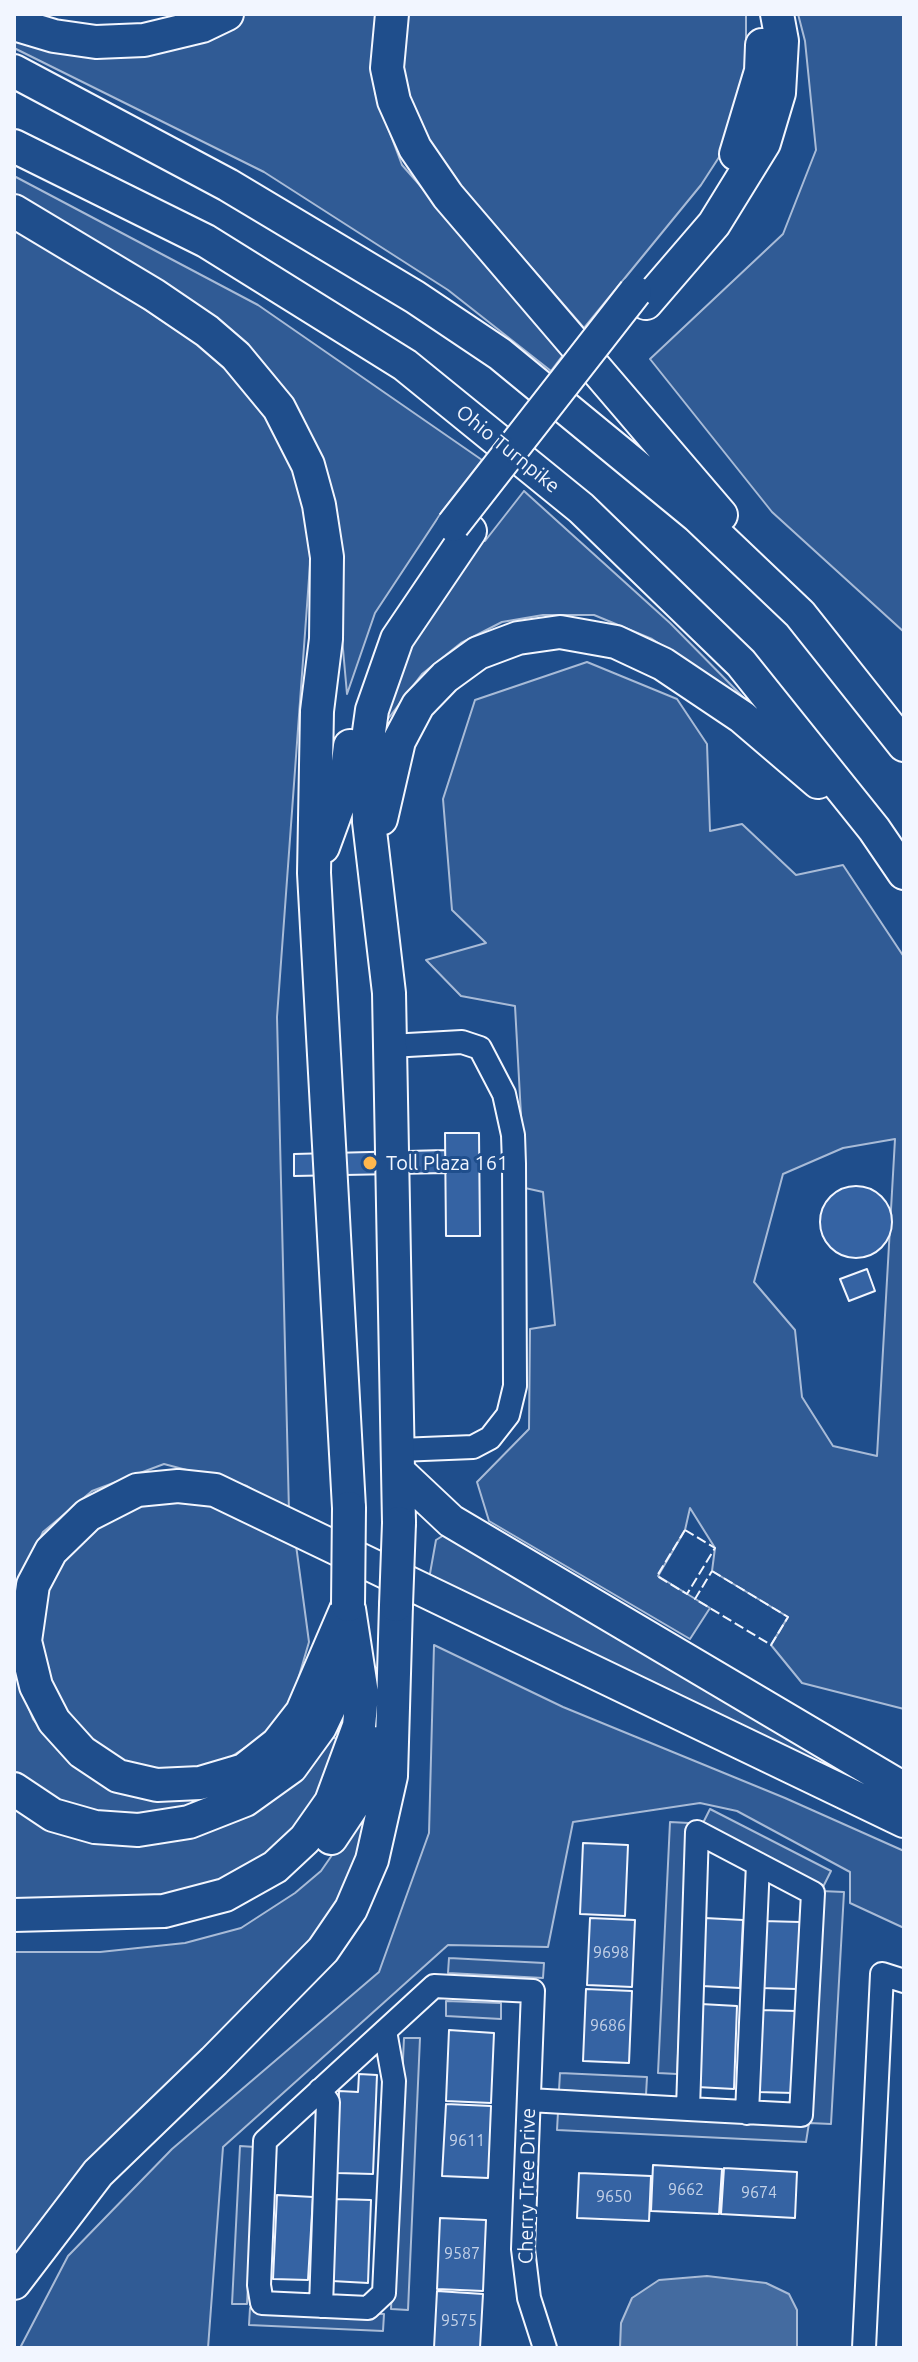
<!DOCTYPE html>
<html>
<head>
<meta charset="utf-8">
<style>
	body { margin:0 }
	#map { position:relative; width:918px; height:2362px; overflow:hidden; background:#1f4e8c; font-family:Ubuntu,sans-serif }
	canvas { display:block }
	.frame { position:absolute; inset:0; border:16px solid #f2f6ff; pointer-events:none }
</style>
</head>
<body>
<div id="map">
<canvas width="918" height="2362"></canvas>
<div class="frame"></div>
</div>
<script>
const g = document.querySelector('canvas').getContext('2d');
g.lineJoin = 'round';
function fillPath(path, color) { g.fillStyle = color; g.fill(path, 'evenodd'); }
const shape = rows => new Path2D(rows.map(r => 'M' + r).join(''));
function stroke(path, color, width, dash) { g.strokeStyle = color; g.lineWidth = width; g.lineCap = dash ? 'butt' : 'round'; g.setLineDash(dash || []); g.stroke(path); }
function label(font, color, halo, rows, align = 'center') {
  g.font = font + ' Ubuntu,sans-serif'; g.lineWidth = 6; g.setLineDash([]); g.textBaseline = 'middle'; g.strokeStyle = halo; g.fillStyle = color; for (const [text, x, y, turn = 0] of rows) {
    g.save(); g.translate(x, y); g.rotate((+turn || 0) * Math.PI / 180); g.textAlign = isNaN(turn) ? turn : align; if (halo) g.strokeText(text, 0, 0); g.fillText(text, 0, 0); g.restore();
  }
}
const built = shape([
	[244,14,380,14,375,93,402,165,566,351,551,371,448,290,264,172,14,48,14,32,193,39,244,14],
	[402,14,746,14,746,61,736,131,701,185,584,328,417,136,395,43,402,14],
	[798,14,904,14,904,632,772,512,650,359,783,234,816,150,805,41,798,14],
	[14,176,258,305,482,460,443,510,375,613,347,694,335,560,334,497,290,403,14,198,14,176],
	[14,229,110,286,209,352,244,388,298,463,312,537,277,1017,289,1512,247,1486,164,1464,92,1491,43,1532,14,1597,14,229],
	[524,491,670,623,745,699,652,639,594,615,543,615,502,622,461,643,422,674,388,719,389,698,420,620,479,537,485,541,524,491],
	[587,662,677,699,707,744,710,831,742,824,796,875,843,865,904,957,904,1709,802,1683,771,1645,788,1617,712,1571,715,1548,690,1508,685,1530,658,1576,710,1608,690,1639,489,1521,477,1482,529,1429,530,1329,555,1325,543,1192,525,1188,515,1006,461,996,426,960,486,943,452,910,443,799,475,700,587,662],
	[895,1139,877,1456,833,1446,802,1397,795,1330,754,1282,783,1174,843,1148,895,1139],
	[140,1500,200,1500,296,1545,309,1642,292,1700,263,1736,223,1762,189,1770,140,1768,102,1750,65,1724,41,1673,38,1602,66,1542,140,1500],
	[444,1535,864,1776,889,1804,429,1579,436,1540,444,1535],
	[434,1645,563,1707,785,1798,904,1851,904,1928,850,1903,850,1872,737,1811,700,1803,573,1822,548,1947,448,1945,223,2147,208,2348,20,2348,68,2256,172,2149,379,1972,429,1833,434,1645],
	[14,1671,33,1719,60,1752,89,1776,237,1789,178,1814,90,1816,14,1778,14,1671],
	[323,1735,342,1740,324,1787,290,1833,253,1868,193,1891,102,1901,14,1900,14,1800,161,1839,323,1735],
	[372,1771,373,1825,331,1913,277,1989,14,2263,14,1952,100,1952,185,1943,241,1928,295,1893,321,1871,348,1832,372,1771],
	[710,1809,831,1871,823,1887,702,1825,710,1809],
	[670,1822,689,1823,677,2074,658,2073,670,1822],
	[821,1891,844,1892,831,2124,809,2123,806,2142,557,2130,558,2112,808,2122,821,1891],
	[449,1958,544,1963,543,1978,448,1973,449,1958],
	[446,2001,501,2003,501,2019,446,2016,446,2001],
	[404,2038,420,2038,408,2310,391,2309,404,2038],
	[560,2073,647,2077,646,2095,559,2090,560,2073],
	[240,2146,255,2147,247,2304,232,2304,240,2146],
	[250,2308,384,2314,383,2331,249,2325,250,2308]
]);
const water = shape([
	[707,2276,766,2283,789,2294,797,2310,797,2348,620,2348,621,2323,632,2298,659,2280,707,2276]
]);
const building = shape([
	[445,1133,479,1133,480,1236,446,1236,445,1133],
	[445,1150,446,1173,294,1176,294,1154,445,1150],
	'820 1222a36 36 0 1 1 72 0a36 36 0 1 1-72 0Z',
	[867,1269,875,1291,849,1301,840,1279,867,1269],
	[583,1843,628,1845,625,1916,580,1914,583,1843],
	[590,1918,635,1920,632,1987,587,1985,590,1918],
	[705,1918,743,1920,740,1988,702,1986,705,1918],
	[763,1921,800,1922,797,1989,761,1988,763,1921],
	[586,1989,632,1991,629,2063,583,2061,586,1989],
	[701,2004,737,2006,734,2089,697,2087,701,2004],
	[760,2010,797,2011,794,2093,757,2092,760,2010],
	[449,2030,494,2033,491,2103,446,2101,449,2030],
	[359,2074,377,2075,373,2174,337,2173,339,2091,358,2092,359,2074],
	[446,2104,491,2106,488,2178,442,2176,446,2104],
	[653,2165,722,2169,719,2214,651,2211,653,2165],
	[724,2168,797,2172,795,2218,721,2214,724,2168],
	[579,2173,651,2176,649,2221,577,2218,579,2173],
	[277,2195,313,2197,308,2280,273,2279,277,2195],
	[336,2199,371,2200,368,2283,332,2281,336,2199],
	[440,2218,486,2220,483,2291,437,2289,440,2218],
	[437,2291,483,2294,480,2348,434,2348,437,2291]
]);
const minor = shape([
	[390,1046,462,1042,480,1048,504,1094,513,1135,514,1164,515,1386,508,1415,490,1438,473,1447,399,1450],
	[385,2031,394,2081,384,2293,368,2308,262,2303,259,2285,265,2141,434,1986,533,1991,523,2249,529,2298,545,2348],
	[320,2090,328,2102,321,2306],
	[529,2100,688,2109,801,2115,813,1893,697,1832,688,2109],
	[747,2113,758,1864],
	[864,2348,882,1974,904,1981]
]);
const highway = shape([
	[392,14,387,68,394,101,415,148,448,196,721,515],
	[14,24,54,36,96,42,144,40,202,26,227,14],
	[14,71,228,185,415,297,500,354,697,516,800,614,904,745],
	[14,146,206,241,405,365,581,508,741,663,874,829,904,873],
	[736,154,761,71,762,45],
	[14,211,154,295,207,331,236,356,279,408,308,465,319,505,327,557,326,639,317,711,314,873,349,1508],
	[646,303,714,224,764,143,779,93,782,41,777,14],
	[381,819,399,741,418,705,445,677,478,653,518,638,560,632,616,642,663,664,742,717,818,782],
	[323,847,345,787,350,746],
	[400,1473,451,1521,904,1789],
	[399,1523,389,993,369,822,367,746,372,710,397,639,470,531],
	[348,1605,302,1712,277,1744,244,1770,200,1783,157,1785,118,1776,82,1752,54,1721,36,1686,25,1641,33,1585,51,1551,88,1515,137,1490,178,1486,215,1490,904,1821],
	[14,1789,53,1815,95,1827,138,1830,189,1822,245,1800,291,1767,320,1727,342,1681,344,1648],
	[331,1838,357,1799,373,1743],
	[14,1915,164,1911,225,1895,275,1867,305,1839,331,1802,359,1726,362,1694,349,1609],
	[14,2283,98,2173,214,2061,323,1950,351,1909,372,1860,391,1776,396,1605]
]);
const highwayBridge = shape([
	[453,525,635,292],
	[348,1605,349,1508],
	[396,1605,399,1523]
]);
const fence = shape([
	[685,1530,715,1548,687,1594,657,1576,685,1530],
	[712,1571,788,1617,771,1645,695,1599,712,1571]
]);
const markers = [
	[370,1163,8,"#ffb74d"]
];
const numberNames = [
	["9698",611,1953],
	["9686",608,2026],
	["9611",467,2141],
	["9662",686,2190],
	["9674",759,2193],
	["9650",614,2197],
	["9587",462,2254],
	["9575",459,2321]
];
const streetNames = [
	["Ohio Turnpike",508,449,39],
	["Cherry Tree Drive",527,2186,-89]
];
const poiNames = [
	["Toll Plaza 161",386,1163]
];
fillPath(built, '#305b95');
stroke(built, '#a8bbd7', 2);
fillPath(water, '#446ba0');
stroke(water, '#a8bbd7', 2);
fillPath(building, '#3563a3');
stroke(building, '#f2f6ff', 2);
stroke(minor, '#f2f6ff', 26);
stroke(highway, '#f2f6ff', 36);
stroke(minor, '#1f4e8c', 22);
stroke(highway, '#1f4e8c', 32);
stroke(highwayBridge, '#f2f6ff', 36, []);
stroke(highwayBridge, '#1f4e8c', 32);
stroke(fence, '#f2f6ff', 2, [10, 4]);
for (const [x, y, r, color] of markers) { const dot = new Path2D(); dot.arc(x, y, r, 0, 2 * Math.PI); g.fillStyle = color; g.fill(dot); stroke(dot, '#1f4e8c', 3); }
label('16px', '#c3d1e8', null, numberNames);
label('20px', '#f2f6ff', '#1f4e8c', streetNames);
label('20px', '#f2f6ff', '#1f4e8c', poiNames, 'left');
</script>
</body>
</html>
